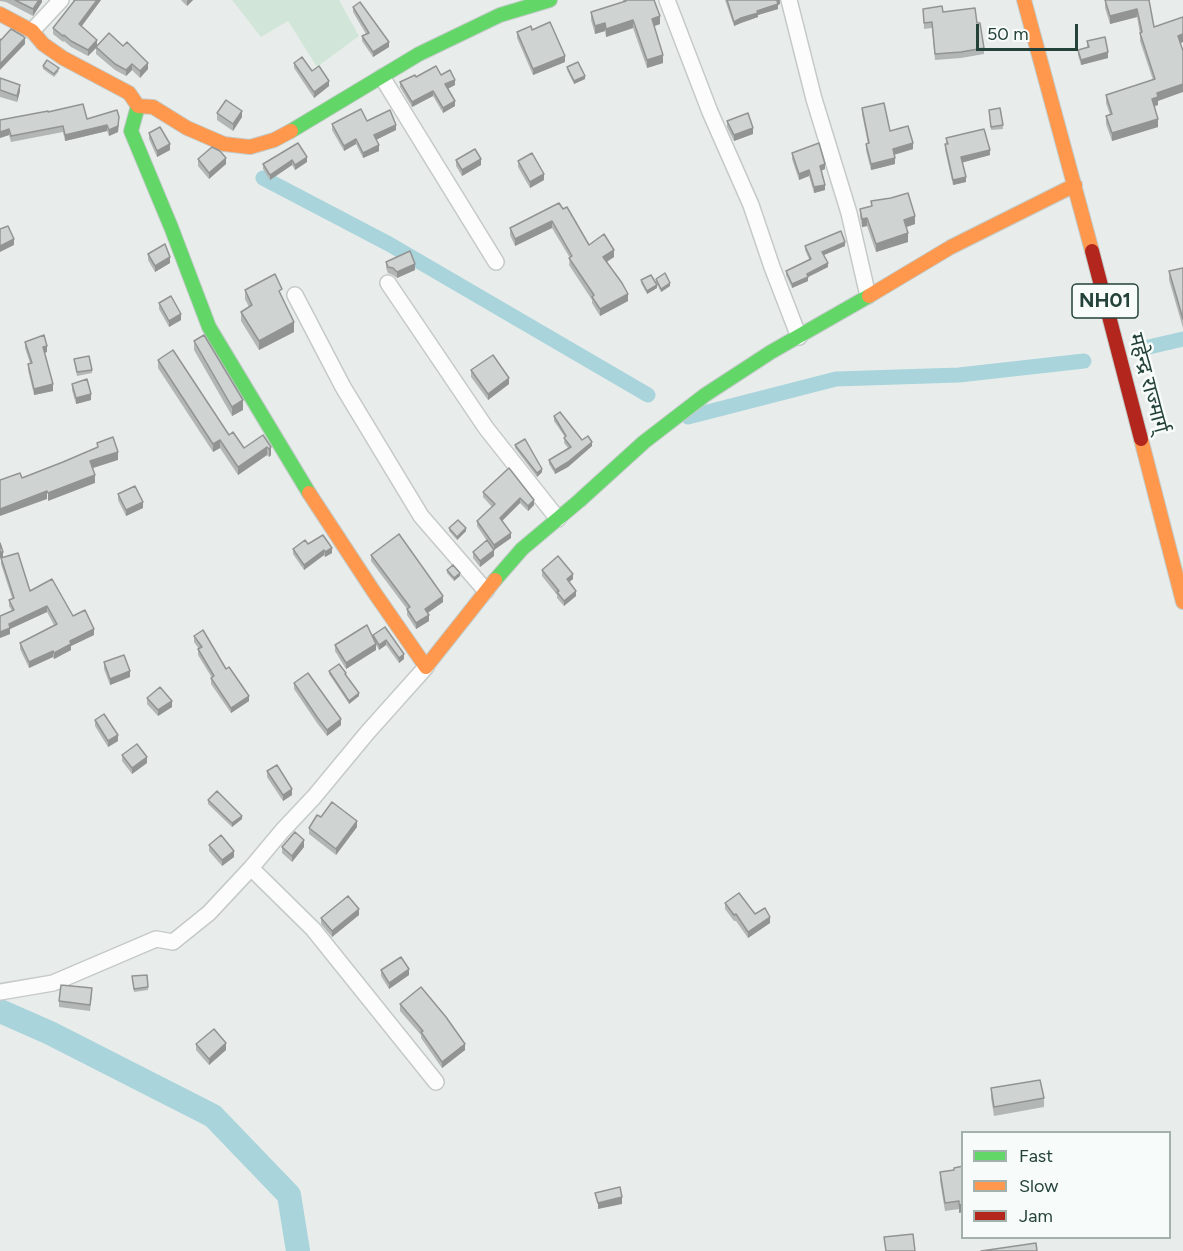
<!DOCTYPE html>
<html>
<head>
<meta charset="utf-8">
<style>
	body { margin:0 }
	#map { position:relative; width:1183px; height:1251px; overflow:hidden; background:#e8edeb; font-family:Figtree,sans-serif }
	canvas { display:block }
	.legend { position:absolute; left:961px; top:1131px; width:210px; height:108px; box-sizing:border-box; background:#f7fbf9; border:2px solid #a3b1ad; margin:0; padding:8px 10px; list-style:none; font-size:18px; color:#24423a }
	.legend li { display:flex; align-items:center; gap:12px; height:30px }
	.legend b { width:30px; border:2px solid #a3b1ad }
	.scale { position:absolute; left:976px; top:24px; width:102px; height:27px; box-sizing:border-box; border:3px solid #24423a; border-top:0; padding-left:8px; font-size:18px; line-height:21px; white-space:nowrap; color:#24423a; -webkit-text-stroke:4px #f7fbf9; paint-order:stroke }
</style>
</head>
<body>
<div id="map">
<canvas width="1183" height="1251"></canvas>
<ul class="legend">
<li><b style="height:8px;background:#63d668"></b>Fast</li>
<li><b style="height:8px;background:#ff974d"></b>Slow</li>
<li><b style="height:8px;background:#b3261e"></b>Jam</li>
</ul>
<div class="scale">50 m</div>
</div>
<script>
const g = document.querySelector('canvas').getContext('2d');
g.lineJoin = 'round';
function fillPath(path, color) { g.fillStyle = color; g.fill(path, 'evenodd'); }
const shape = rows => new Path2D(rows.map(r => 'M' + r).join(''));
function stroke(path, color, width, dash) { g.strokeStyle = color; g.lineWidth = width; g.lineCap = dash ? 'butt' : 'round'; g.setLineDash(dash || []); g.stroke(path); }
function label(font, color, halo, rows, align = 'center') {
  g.font = font + ' Figtree,"Noto Sans Devanagari",sans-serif'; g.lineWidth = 5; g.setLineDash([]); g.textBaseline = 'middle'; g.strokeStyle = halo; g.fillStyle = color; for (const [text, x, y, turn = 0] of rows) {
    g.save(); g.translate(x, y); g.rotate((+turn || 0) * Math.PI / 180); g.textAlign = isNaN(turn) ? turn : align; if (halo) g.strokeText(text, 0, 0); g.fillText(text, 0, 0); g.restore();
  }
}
const green = shape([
	[232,0,339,0,359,36,317,67,288,21,261,37]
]);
const canal = shape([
	[263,178,389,244,648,395],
	[1140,349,1183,339],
	[688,417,836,379,959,375,1084,361]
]);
const river = shape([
	[0,1011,50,1033,213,1116,289,1195,298,1251]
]);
const street = shape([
	[667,0,710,112,751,205,772,267,799,337],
	[789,0,814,99,849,213,868,296],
	[32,31,61,0],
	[382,77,496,262],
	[388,283,486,428,558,519],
	[295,295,343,387,421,516,486,591],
	[251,868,313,929,436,1082],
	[0,992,53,983,156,939,173,942,209,913,251,868,282,831,314,797,367,733,426,667]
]);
const fast = shape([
	[138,106,131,131,171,227,209,327,309,493],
	[291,131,419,54,500,15,550,0],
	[495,580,522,549,579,501,644,442,705,395,771,352,869,296]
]);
const slow = shape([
	[1024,0,1092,251],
	[0,14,32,31,43,44,63,58,129,93,138,106,153,107,187,128,224,144,250,147,274,140,291,131],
	[869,296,951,247,1075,185],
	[1141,439,1183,602],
	[309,493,374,592,426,667,495,580]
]);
const jam = shape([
	[1092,251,1141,439]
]);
const wall = shape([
	[0,0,42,0,42,2,33,16,6,2,0,1],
	[73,0,101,0,81,26,97,46,148,69,140,78,132,70,126,76,115,70,96,54,96,48,88,56,71,47,64,41,63,42,53,34,53,28,73,2],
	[181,0,193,0,187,6],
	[623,0,654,0,660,24,654,26,663,63,647,68,633,28,606,37,605,31,595,34,591,20,591,12,623,2],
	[725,0,780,0,780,4,778,5,778,9,758,15,758,17,741,23,734,26],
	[1105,0,1150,0,1150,7,1154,27,1183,42,1181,43,1158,101,1158,105,1155,106,1158,127,1112,141,1106,124,1106,116,1110,115,1106,103,1106,95,1153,80,1140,41,1140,34,1137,17,1110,24,1105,8],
	[353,7,389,47,373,57,362,41,362,36,366,34,353,12],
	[923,9,977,23,984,48,984,54,961,58,935,60,932,28,924,29],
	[532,30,565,62,533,75,517,38,517,32],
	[1087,41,1108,58,1081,65,1078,55,1078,50,1087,47],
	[294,63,312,71,329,86,314,98,294,68],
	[43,66,59,71,54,77,43,69],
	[567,67,585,79,574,84,567,70],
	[441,75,455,85,448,89,455,106,443,113,433,96,412,107,400,87,400,82,416,77],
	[0,78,20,91,17,102,0,97],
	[862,108,890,131,913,149,894,155,895,164,871,170,866,150,866,144,868,144,862,114],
	[989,110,1003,125,1003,129,991,130],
	[48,112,119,124,118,132,109,136,107,131,65,141,63,132,11,142,9,135,0,138,0,120],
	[217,113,242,117,233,131,217,120],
	[367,121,396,130,376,139,379,151,363,158,356,144,344,151,332,130,332,124],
	[727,121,753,134,734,141,727,127],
	[149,133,170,150,157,157,149,139],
	[946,138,990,155,962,162,966,182,953,185,945,150,945,144,946,144],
	[298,143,307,162,295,170,292,165,270,180,263,169,263,164],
	[792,153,825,169,821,171,825,190,814,193,809,176,799,180,792,159],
	[198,159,226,164,209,179,198,166],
	[456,160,481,165,462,176,456,166],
	[518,161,544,180,530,188,518,167],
	[871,201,915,224,906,227,908,242,876,252,867,226,862,227,860,217,860,209,871,206],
	[559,203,589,245,614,257,607,262,628,301,600,316,592,303,592,300,569,265,570,258,552,228,515,246,510,235,510,228],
	[805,246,845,246,823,255,828,267,808,277,808,281,792,288,786,275,786,271,809,259,805,250],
	[148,254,170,263,155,272,148,260],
	[386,262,415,270,397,278,393,275,388,273,386,268],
	[1183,268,1183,328,1169,280,1169,271],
	[656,279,670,286,661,292,656,282],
	[641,280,657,288,647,294,641,283],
	[245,290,282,297,294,332,259,350,241,321,241,312,249,307,245,299],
	[159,303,181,320,169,327,159,309],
	[194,341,243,410,232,416,194,350],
	[25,342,47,352,45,353,53,391,34,395,28,370,28,364,30,363,25,348],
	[74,359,92,370,92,373,77,376],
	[158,360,229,435,244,448,271,447,271,455,269,457,267,455,238,475,220,448,213,452,158,368],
	[471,370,509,384,488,400,471,377],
	[72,384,91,400,76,404,72,390],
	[554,416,582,440,592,446,568,467,555,474,549,464,549,460,568,448,564,443,565,437,554,421],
	[515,445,542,472,537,477,515,448],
	[509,468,534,505,528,511,520,503,502,521,511,538,494,550,494,556,480,567,473,558,473,552,487,541,477,526,477,521,492,507,483,497,483,492],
	[118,494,143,508,126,516,118,500],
	[449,528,466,531,457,540,449,531],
	[308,544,332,553,325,557,324,555,304,570,293,554,293,549],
	[371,555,443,602,427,613,429,621,416,629,407,615,407,609,371,561],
	[1,558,30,591,73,616,94,635,71,646,71,650,54,659,53,657,29,668,20,649,20,643,54,625,47,612,10,629,10,634,0,638,0,616,12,611,9,606,9,600,12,598,1,564],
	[447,570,460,576,454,581,447,573],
	[542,570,573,579,569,582,576,596,564,606,557,598,557,595,542,576],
	[385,627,404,659,399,663,386,645,379,650,376,645,376,650,346,669,335,651,335,645,373,637,373,635],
	[194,636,226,669,249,701,231,713,211,684,211,678,212,678,198,655,198,649,199,649,194,642],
	[104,662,130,677,110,685,104,669],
	[329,671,346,675,359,696,349,704,329,674],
	[294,683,341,725,327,736,317,723,294,689],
	[147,698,172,707,158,716,147,704],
	[95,720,118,741,108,747,95,726],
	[122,755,147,763,132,774,122,761],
	[267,771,292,795,283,801,267,777],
	[208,800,242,819,232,827,208,804],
	[321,817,357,827,336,855,309,834,309,828],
	[209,845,234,857,222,866,209,851],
	[282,847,304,847,292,862,282,853],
	[725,903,770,923,748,938,736,921,734,921,725,909],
	[359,915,332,937,321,924,321,918],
	[381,970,409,975,389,989,381,976],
	[147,975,148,990,134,992,132,979],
	[92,994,90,1011,59,1007,59,1001],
	[400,1004,465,1050,442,1068,421,1038,421,1035,400,1011],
	[196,1044,226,1050,209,1065,196,1050],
	[991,1088,1044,1098,1044,1107,994,1116,991,1098],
	[963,1166,959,1213,959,1209,945,1211,940,1181,940,1172,954,1170]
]);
const shadedWall = shape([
	[39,0,42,0,42,2,33,16,33,9],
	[97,0,101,0,79,30,79,24],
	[188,0,193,0,187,6,187,1],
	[780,0,780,4,778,5,778,9,758,15,758,17,741,23,734,26,734,22,777,1],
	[1137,9,1137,17,1110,24,1110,16],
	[660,16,660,24,652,27,652,19],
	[633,20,633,28,606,37,606,29],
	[605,23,605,31,595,34,595,26],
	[1183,34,1183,42,1178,44,1178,36],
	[25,38,25,44,0,70,0,64],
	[97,40,97,47,88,56,88,50],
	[389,42,389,47,373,57,373,52],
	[1108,52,1108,58,1081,65,1081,60],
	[663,55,663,63,647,68,647,60],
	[565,56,565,62,533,75,533,69],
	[148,63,148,69,140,78,140,71],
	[132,64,132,70,126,76,126,70],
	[585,76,585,79,574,84,574,81],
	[455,80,455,85,445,90,445,84],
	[329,81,329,86,314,98,314,92],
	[1183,84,1183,92,1158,101,1158,105,1152,107,1152,99,1157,93],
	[20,85,20,91,17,102,17,96],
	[433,91,433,96,412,107,412,102],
	[455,101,455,106,443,113,443,108],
	[242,111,242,117,233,131,233,124],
	[119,117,118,132,109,136,109,130],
	[1158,119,1158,127,1112,141,1112,133],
	[107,125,107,131,65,141,65,135],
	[396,125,396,130,374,141,374,135],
	[753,128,753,134,734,141,734,135],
	[9,129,9,135,0,138,0,132],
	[356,139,356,144,344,151,344,146],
	[913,143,913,149,893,155,893,149],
	[170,144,170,150,157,157,157,151],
	[379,145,379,151,363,158,363,153],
	[990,150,990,155,961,163,961,157],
	[307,157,307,162,295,170,295,165],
	[226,158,226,164,209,179,209,173],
	[895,158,895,164,871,170,871,164],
	[481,159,481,165,462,176,462,170],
	[292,160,292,165,270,180,270,175],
	[825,164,825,169,820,171,820,166],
	[809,170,809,176,799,180,799,174],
	[544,174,544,180,530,188,530,182],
	[966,177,966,182,953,185,953,180],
	[825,185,825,190,814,193,814,187],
	[915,216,915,224,904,228,904,220],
	[867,218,867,226,862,227,862,219],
	[552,221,552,228,515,246,515,239],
	[908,233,908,242,876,252,876,244],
	[14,239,14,245,0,252,0,246],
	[845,242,845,246,822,256,822,252],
	[614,250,614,257,603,264,603,257],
	[170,257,170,263,155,272,155,266],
	[828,263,828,267,808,277,808,281,792,288,792,284,807,274],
	[415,264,415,270,397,278,397,272],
	[670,283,670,286,661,292,661,289],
	[657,285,657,288,647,294,647,291],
	[628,294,628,301,600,316,600,309],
	[181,314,181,320,169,327,169,321],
	[294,322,294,332,259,350,259,341],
	[47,346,47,352,43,353,43,347],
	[509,378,509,384,488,400,488,394],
	[53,384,53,391,34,395,34,389],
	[91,394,91,400,76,404,76,398],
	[243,400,243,410,232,416,232,407],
	[220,440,220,448,213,452,213,444],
	[592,442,592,446,568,467,555,474,555,470],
	[267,447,267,455,238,475,238,467],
	[271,447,271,455,269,457,269,449],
	[118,452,118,460,90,469,90,461],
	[542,469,542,472,537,477,537,473],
	[95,475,95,483,48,501,48,493],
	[47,491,47,499,0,516,0,509],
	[520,498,520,503,500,523,500,518],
	[534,500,534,505,528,511,528,506],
	[143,502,143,508,126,516,126,510],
	[466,528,466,531,457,540,457,537],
	[511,533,511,538,494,550,494,545],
	[332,548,332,553,325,557,325,552],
	[324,550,324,555,304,570,304,565],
	[494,550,494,556,480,567,480,561],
	[0,552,3,552,3,558,0,558],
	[460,573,460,576,454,581,454,578],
	[573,574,573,579,567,584,567,579],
	[576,591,576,596,564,606,564,601],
	[443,596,443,602,425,615,425,609],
	[47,606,47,612,10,629,10,634,0,638,0,632,9,624],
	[429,615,429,621,416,629,416,623],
	[94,629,94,635,71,646,71,650,54,659,54,653,70,641],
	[386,640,386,645,379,650,379,645],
	[376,644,376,650,346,669,346,663],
	[53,651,53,657,29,668,29,662],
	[404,654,404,659,399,663,399,658],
	[130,671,130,677,110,685,110,679],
	[359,693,359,696,349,704,349,701],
	[249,696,249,701,231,713,231,708],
	[172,701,172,707,158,716,158,710],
	[341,719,341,725,327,736,327,730],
	[118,735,118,741,108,747,108,741],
	[147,757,147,763,132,774,132,768],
	[292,789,292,795,283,801,283,795],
	[242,816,242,819,232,827,232,823],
	[357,821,357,827,336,855,336,849],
	[304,840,304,847,292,862,292,856],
	[234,851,234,857,222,866,222,860],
	[359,909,359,915,332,937,332,931],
	[770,917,770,923,748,938,748,932],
	[409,969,409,975,389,989,389,983],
	[226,1043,226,1050,209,1065,209,1059],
	[465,1044,465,1050,442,1068,442,1062],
	[622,1197,622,1204,598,1209,598,1203],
	[963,1204,963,1212,959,1213,959,1205]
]);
const building = shape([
	[15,0,39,0,33,9,15,0],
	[75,0,97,0,79,24,97,40,88,50,71,41,64,35,63,36,53,28,75,0],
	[625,0,654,0,660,16,652,19,663,55,647,60,633,20,606,29,605,23,595,26,591,12,626,1,625,0],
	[727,0,779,0,777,1,778,4,757,11,758,13,741,18,734,22,727,0],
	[1105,0,1149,0,1154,27,1183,17,1183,34,1178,36,1183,51,1183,84,1157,93,1158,97,1152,99,1158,119,1112,133,1106,116,1112,114,1106,95,1155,79,1140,33,1142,32,1137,9,1110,16,1105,0],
	[360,2,389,42,373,52,362,36,369,33,353,7,360,2],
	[942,6,943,12,975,8,977,23,980,23,984,48,961,52,935,54,932,22,924,23,923,9,942,6],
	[550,22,565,56,533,69,517,32,531,26,532,30,550,22],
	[11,29,23,36,25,38,0,64,0,39,1,40,11,29],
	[109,33,123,46,127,42,148,63,140,71,132,64,126,70,115,64,96,47,109,33],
	[1105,37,1108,52,1081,60,1078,50,1089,47,1087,41,1105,37],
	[302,57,312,71,319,66,329,81,314,92,294,63,302,57],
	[47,60,59,68,54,74,43,66,47,60],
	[578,62,585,76,574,81,567,67,578,62],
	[436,66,441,75,450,70,455,80,445,84,455,101,443,108,433,91,412,102,400,82,415,75,416,77,436,66],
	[0,78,20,85,17,96,0,90,0,78],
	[226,100,242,111,233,124,217,113,226,100],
	[884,103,890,131,908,126,913,143,893,149,895,158,871,164,866,144,869,143,862,108,884,103],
	[83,104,87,119,117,110,119,117,118,126,109,130,107,125,65,135,63,126,11,136,9,129,0,132,0,120,48,111,48,112,83,104],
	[1000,108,1003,125,991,127,989,110,1000,108],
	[361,109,367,121,390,110,396,125,374,135,379,145,363,153,356,139,344,146,332,124,361,109],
	[748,113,753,128,734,135,727,121,748,113],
	[160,127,170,144,157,151,149,133,160,127],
	[984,129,990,150,961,157,966,177,953,180,945,144,948,144,946,138,984,129],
	[298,143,307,157,295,165,292,160,270,175,263,164,298,143],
	[819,143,825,164,820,166,825,185,814,187,809,170,799,174,792,153,819,143],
	[212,147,220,151,226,158,209,173,198,159,212,147],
	[475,149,481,159,462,170,456,160,475,149],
	[532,153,544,174,530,182,518,161,532,153],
	[908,193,915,216,904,220,908,233,876,244,867,218,862,219,860,209,872,206,871,201,891,198,908,193],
	[559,203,563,209,567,207,589,245,604,234,614,250,603,257,622,283,628,294,600,309,592,297,594,295,569,258,572,256,552,221,515,239,510,228,559,203],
	[8,226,14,239,0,246,0,229,8,226],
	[841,231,845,242,822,252,828,263,807,274,808,277,792,284,786,271,811,259,805,246,841,231],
	[165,244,170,257,155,266,148,254,165,244],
	[410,251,415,264,397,272,393,268,388,267,386,262,410,251],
	[1183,268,1183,319,1169,271,1183,268],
	[665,273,670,283,661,289,656,279,665,273],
	[275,274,282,289,279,291,294,322,259,341,241,312,252,305,245,290,275,274],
	[651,275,657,285,647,291,641,280,651,275],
	[171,296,181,314,169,321,159,303,171,296],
	[44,335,47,346,43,347,53,384,34,389,28,364,32,363,25,342,44,335],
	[204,335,243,400,232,407,194,341,204,335],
	[173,350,229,435,233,432,244,448,263,435,271,447,269,449,267,447,238,467,220,440,213,444,158,360,173,350],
	[493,355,509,378,488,394,471,370,493,355],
	[89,356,92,370,77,372,74,359,89,356],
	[87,379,91,394,76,398,72,384,87,379],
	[560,412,582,440,588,436,592,442,568,462,555,470,549,460,571,447,564,438,566,436,554,416,560,412],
	[113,437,118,452,90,461,95,475,48,493,47,491,0,509,0,480,20,473,22,478,63,462,98,447,97,443,113,437],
	[525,439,542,469,537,473,515,445,525,439],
	[509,468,534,500,528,506,520,498,500,518,511,533,494,545,477,521,495,504,483,492,509,468],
	[135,486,143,502,126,510,118,494,135,486],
	[458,520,466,528,457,537,449,528,458,520],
	[399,534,443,596,425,609,429,615,416,623,407,609,410,607,371,555,399,534],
	[323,535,332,548,325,552,324,550,304,565,293,549,305,540,308,544,323,535],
	[487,540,494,550,480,561,473,552,487,540],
	[0,543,3,552,0,552,0,543],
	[18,553,30,591,52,579,73,616,85,610,94,629,70,641,71,644,54,653,53,651,29,662,20,643,57,624,47,606,9,624,10,628,0,632,0,616,14,610,9,600,14,598,1,558,18,553],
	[558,556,573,574,567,579,576,591,564,601,557,592,559,591,542,570,558,556],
	[453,565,460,573,454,578,447,570,453,565],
	[367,625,376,644,346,663,335,645,367,625],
	[385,627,404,654,399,658,386,640,379,645,373,635,385,627],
	[203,630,226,669,229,667,249,696,231,708,211,678,214,676,198,649,202,647,194,636,203,630],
	[124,655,130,671,110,679,104,662,124,655],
	[339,664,346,673,345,674,359,693,349,701,329,671,339,664],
	[308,673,341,719,327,730,317,717,294,683,308,673],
	[160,687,172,701,158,710,147,698,160,687],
	[104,714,118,735,108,741,95,720,104,714],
	[137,744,147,757,132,768,122,755,137,744],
	[277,765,292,789,283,795,267,771,277,765],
	[217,791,242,816,232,823,208,800,217,791],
	[332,802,357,821,336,849,309,828,317,815,321,817,332,802],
	[295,832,304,840,292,856,282,847,295,832],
	[221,835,234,851,222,860,209,845,221,835],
	[739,893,755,914,765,908,770,917,748,932,736,914,734,915,725,903,739,893],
	[348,896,359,909,332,931,321,918,348,896],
	[401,957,409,969,389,983,381,970,401,957],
	[147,975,148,987,134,989,132,976,147,975],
	[61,985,92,988,90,1005,59,1001,61,985],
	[421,987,446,1017,465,1044,442,1062,421,1032,423,1031,400,1004,421,987],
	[214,1029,226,1043,209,1059,196,1044,214,1029],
	[1040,1080,1044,1098,994,1107,991,1088,1040,1080],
	[963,1166,963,1204,959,1205,959,1201,945,1203,940,1172,954,1170,954,1168,963,1166],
	[620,1187,622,1197,598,1203,595,1193,620,1187],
	[913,1234,915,1251,886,1251,884,1237,913,1234],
	[1036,1243,1037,1251,981,1251,1036,1243]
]);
const shields = [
	[1105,301,66]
];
const shieldNames = [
	["NH01",1105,301]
];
const streetNames = [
	["महेन्द्र राज्मार्ग्",1148,383,75]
];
fillPath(green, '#d1e6d8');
stroke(canal, '#a9d4db', 15);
stroke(river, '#a9d4db', 24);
stroke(street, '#c5cac8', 18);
stroke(fast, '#c3cbc8', 16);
stroke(slow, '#c3cbc8', 16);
stroke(jam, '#c3cbc8', 16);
stroke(street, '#fcfcfc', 15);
stroke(fast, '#63d668', 14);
stroke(slow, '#ff974d', 14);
stroke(jam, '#b3261e', 14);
fillPath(wall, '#b2b6b5');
fillPath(shadedWall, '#919493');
fillPath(building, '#cfd4d2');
stroke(building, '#919493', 1.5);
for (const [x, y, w] of shields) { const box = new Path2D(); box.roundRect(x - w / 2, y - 17, w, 34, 4.5); g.fillStyle = '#f7fbf9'; g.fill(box); stroke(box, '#24423a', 1.5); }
label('bold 20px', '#24423a', null, shieldNames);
label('21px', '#24423a', '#f7fbf9', streetNames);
</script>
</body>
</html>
